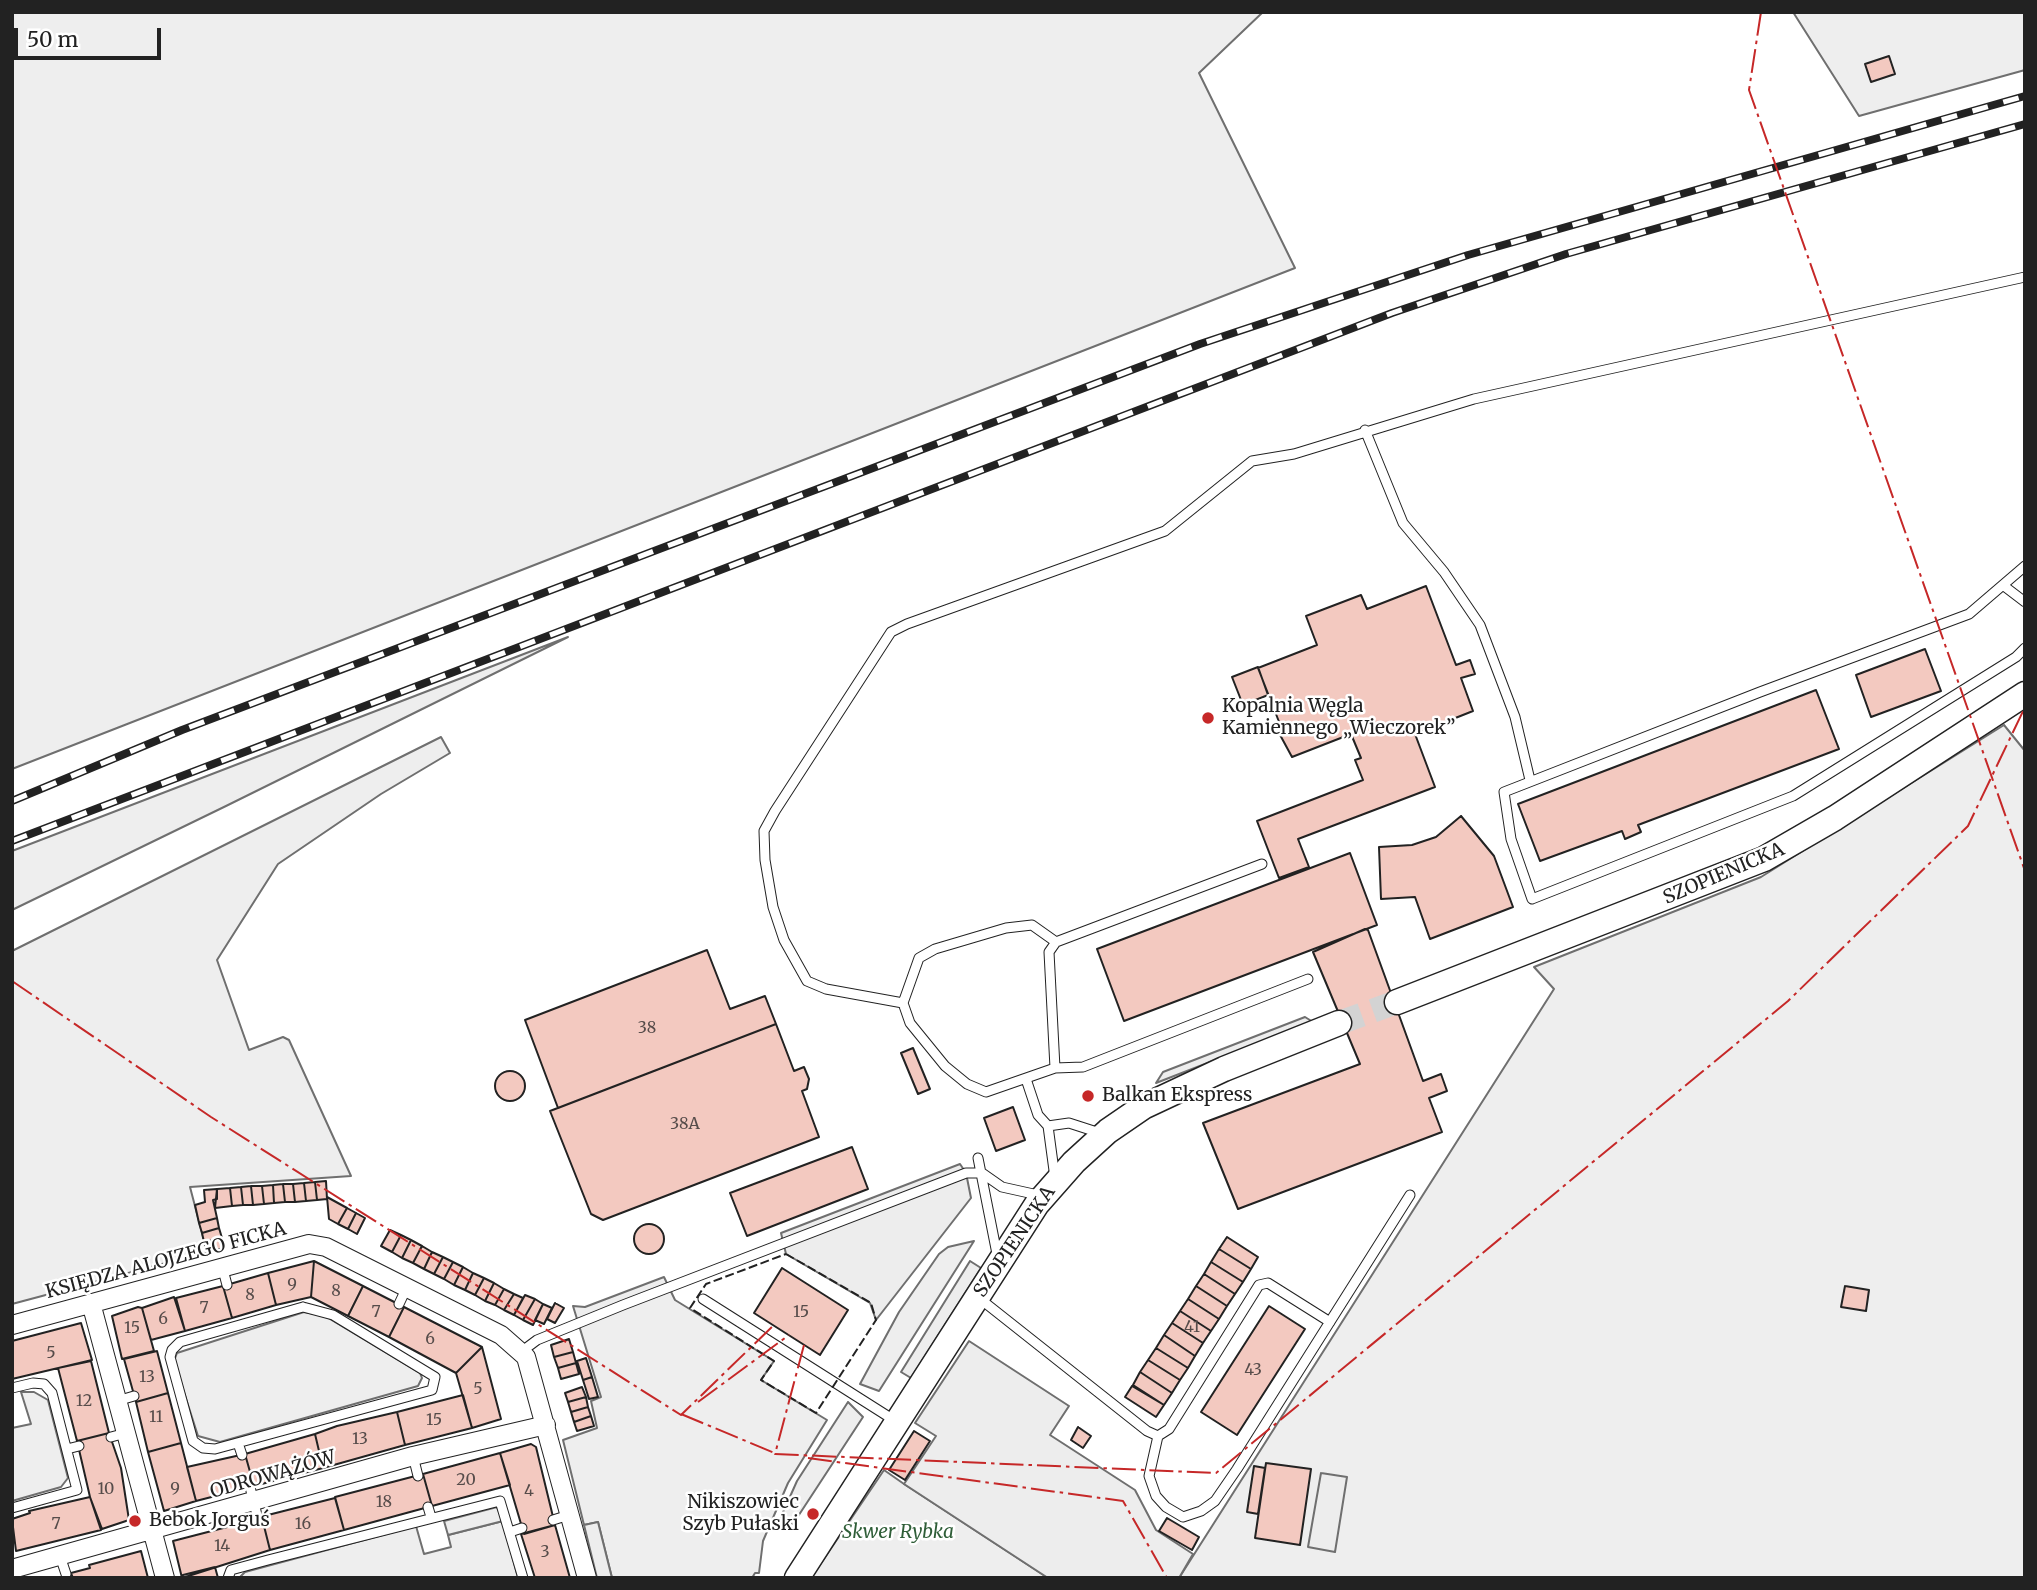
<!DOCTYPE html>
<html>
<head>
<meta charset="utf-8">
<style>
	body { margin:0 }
	#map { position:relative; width:2037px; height:1590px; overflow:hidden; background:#fff; font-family:Merriweather,serif }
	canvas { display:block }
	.frame { position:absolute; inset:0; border:14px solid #222; pointer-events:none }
	.scale { position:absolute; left:14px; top:28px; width:147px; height:32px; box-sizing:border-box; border:4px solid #222; border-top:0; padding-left:9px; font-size:21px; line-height:24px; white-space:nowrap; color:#222; -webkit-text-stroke:5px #fff; paint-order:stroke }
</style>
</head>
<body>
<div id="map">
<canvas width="2037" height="1590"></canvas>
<div class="frame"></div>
<div class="scale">50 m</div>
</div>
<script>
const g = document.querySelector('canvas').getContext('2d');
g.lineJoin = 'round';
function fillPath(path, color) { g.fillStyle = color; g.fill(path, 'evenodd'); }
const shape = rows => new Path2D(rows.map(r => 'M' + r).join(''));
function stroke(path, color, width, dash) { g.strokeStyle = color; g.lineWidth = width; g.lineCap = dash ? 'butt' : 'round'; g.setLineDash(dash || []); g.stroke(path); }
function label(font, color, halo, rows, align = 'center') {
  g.font = font + ' Merriweather,serif'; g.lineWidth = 5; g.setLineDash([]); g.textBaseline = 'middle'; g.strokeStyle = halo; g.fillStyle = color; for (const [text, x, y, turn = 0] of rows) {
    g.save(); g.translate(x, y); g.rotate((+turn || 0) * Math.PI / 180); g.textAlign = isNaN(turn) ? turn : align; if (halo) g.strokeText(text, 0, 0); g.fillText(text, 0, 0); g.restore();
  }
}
const green = shape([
	[12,12,1263,12,1199,73,1295,268,12,769,12,12],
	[1793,12,2025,12,2025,70,1859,116,1793,12],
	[568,637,226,806,12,910,12,851,568,637],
	[2004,725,2025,751,2025,1578,1179,1578,1554,989,1534,967,1761,877,2004,725],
	[441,737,450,753,381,794,278,864,217,960,249,1050,283,1037,289,1040,351,1176,190,1187,207,1252,12,1304,12,951,441,737],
	[974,1241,879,1391,860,1384,899,1312,939,1254,948,1247,974,1241],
	[664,1277,675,1300,774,1361,761,1380,827,1420,788,1483,763,1541,759,1573,755,1573,752,1578,612,1578,598,1522,584,1525,563,1440,597,1428,591,1401,601,1397,573,1306,585,1307,664,1277],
	[304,1312,325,1316,420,1373,422,1378,418,1386,220,1442,198,1436,174,1361,177,1353,304,1312],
	[21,1392,34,1392,48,1400,68,1478,61,1487,12,1501,12,1428,31,1424,21,1392],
	[848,1402,863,1417,793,1524,780,1519,797,1481,848,1402],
	[884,1470,904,1484,1048,1578,811,1578,884,1470],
	[503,1521,518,1578,239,1578,245,1572,416,1526,424,1554,451,1547,448,1535,503,1521]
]);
const parking = shape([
	[1305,1017,1313,1022,1156,1083,1163,1072,1305,1017],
	[960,1164,966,1173,971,1198,876,1320,870,1303,786,1254,781,1233,960,1164],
	[970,1261,981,1268,911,1378,901,1372,970,1261],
	[969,1341,1069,1406,1050,1435,1135,1490,1156,1530,1193,1554,1179,1578,1048,1578,904,1484,936,1436,915,1423,969,1341],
	[1321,1473,1347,1477,1335,1552,1308,1547,1321,1473],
	[497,1507,503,1521,448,1535,444,1521,497,1507],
	[598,1522,612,1578,597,1578,584,1525,598,1522]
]);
const building = shape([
	[1889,56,1895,74,1871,82,1865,64,1889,56],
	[1426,586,1456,665,1470,660,1475,674,1461,678,1473,711,1415,734,1435,787,1298,839,1309,867,1279,878,1257,821,1363,780,1355,760,1361,758,1351,734,1292,757,1279,733,1283,732,1258,668,1317,645,1306,616,1361,595,1367,609,1426,586],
	[1925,649,1941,691,1871,717,1856,675,1925,649],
	[1258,667,1268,695,1243,705,1232,677,1258,667],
	[1816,690,1839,749,1638,825,1641,832,1625,839,1622,831,1540,861,1518,804,1816,690],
	[1461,816,1494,856,1513,907,1430,939,1415,897,1381,899,1379,847,1412,845,1436,837,1461,816],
	[1350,853,1377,925,1124,1021,1097,949,1350,853],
	[1365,929,1368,930,1423,1081,1441,1074,1447,1091,1429,1098,1442,1132,1238,1209,1203,1123,1360,1064,1313,952,1365,929],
	[707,950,730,1009,765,996,776,1024,558,1108,525,1020,707,950],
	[776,1024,794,1071,804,1067,809,1079,807,1089,802,1091,819,1137,603,1220,591,1214,550,1111,776,1024],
	[913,1048,930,1089,918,1094,901,1053,913,1048],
	'495 1086a15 15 0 1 1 30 0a15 15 0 1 1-30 0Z',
	[1013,1107,1025,1140,996,1151,984,1118,1013,1107],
	[852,1147,868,1189,747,1236,730,1193,852,1147],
	[326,1181,327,1199,317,1200,315,1182,326,1181],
	[315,1182,317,1200,306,1201,304,1183,315,1182],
	[304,1183,306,1201,295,1202,293,1184,304,1183],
	[283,1184,285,1202,274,1203,273,1185,283,1184],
	[283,1184,293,1184,295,1202,285,1202,283,1184],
	[273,1185,274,1203,264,1204,262,1186,273,1185],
	[251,1186,262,1186,264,1204,253,1205,251,1186],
	[251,1186,253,1205,243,1205,241,1187,251,1186],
	[241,1187,243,1205,232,1206,230,1188,241,1187],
	[230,1188,232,1206,215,1208,217,1189,230,1188],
	[217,1189,217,1199,213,1200,217,1218,199,1223,195,1205,205,1202,204,1190,217,1189],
	[327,1197,347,1208,338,1224,329,1219,327,1197],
	[347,1208,356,1213,348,1229,338,1224,347,1208],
	[356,1213,365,1218,357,1234,348,1229,356,1213],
	[217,1218,219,1228,202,1233,199,1223,217,1218],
	'634 1239a15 15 0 1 1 30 0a15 15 0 1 1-30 0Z',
	[219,1228,222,1238,204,1242,202,1233,219,1228],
	[390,1230,401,1235,392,1252,381,1246,390,1230],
	[401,1235,411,1240,402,1258,392,1252,401,1235],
	[1227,1237,1258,1257,1251,1269,1219,1249,1227,1237],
	[222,1238,224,1248,207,1252,204,1242,222,1238],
	[411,1240,422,1246,413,1263,402,1258,411,1240],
	[422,1246,432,1252,424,1269,413,1263,422,1246],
	[1219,1249,1251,1269,1243,1282,1211,1262,1219,1249],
	[432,1252,443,1257,434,1274,424,1269,432,1252],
	[443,1257,453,1262,444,1279,434,1274,443,1257],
	[314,1261,363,1286,348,1316,311,1297,314,1261],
	[314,1261,311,1297,276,1305,268,1273,314,1261],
	[453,1262,463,1267,454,1285,444,1279,453,1262],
	[1211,1262,1243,1282,1235,1294,1204,1274,1211,1262],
	[463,1267,473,1273,465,1290,454,1285,463,1267],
	[782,1268,848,1310,820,1355,754,1313,782,1268],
	[268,1273,276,1305,232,1318,223,1286,268,1273],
	[473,1273,484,1278,475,1295,465,1290,473,1273],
	[1204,1274,1235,1294,1227,1306,1196,1286,1204,1274],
	[484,1278,494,1283,485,1301,475,1295,484,1278],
	[494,1283,504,1289,495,1305,485,1301,494,1283],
	[223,1286,232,1318,185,1331,176,1298,223,1286],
	[363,1286,404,1307,389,1337,348,1316,363,1286],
	[1196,1286,1227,1306,1219,1319,1188,1299,1196,1286],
	[1845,1286,1869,1290,1866,1311,1841,1307,1845,1286],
	[504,1289,514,1294,504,1310,495,1305,504,1289],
	[514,1294,523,1298,514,1315,504,1310,514,1294],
	[525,1295,535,1299,523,1320,514,1315,525,1295],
	[174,1297,185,1331,151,1340,142,1308,174,1297],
	[535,1299,543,1304,533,1325,523,1320,535,1299],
	[1188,1299,1219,1319,1211,1331,1180,1311,1188,1299],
	[555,1303,564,1308,555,1323,547,1319,555,1303],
	[543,1304,552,1308,544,1324,535,1320,543,1304],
	[1269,1306,1305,1329,1237,1435,1201,1412,1269,1306],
	[138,1307,142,1308,154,1351,122,1359,112,1316,138,1307],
	[404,1307,482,1347,456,1373,389,1337,404,1307],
	[1180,1311,1211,1331,1203,1343,1172,1323,1180,1311],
	[81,1323,92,1360,12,1379,12,1341,81,1323],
	[1172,1323,1203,1343,1195,1356,1164,1335,1172,1323],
	[1164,1335,1195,1356,1188,1368,1156,1348,1164,1335],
	[569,1339,573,1352,554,1357,551,1345,569,1339],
	[482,1347,501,1419,472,1428,456,1373,482,1347],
	[1156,1348,1188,1368,1180,1380,1148,1360,1156,1348],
	[157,1351,168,1393,136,1402,124,1359,157,1351],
	[573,1352,576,1363,558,1368,554,1357,573,1352],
	[586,1358,592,1377,583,1380,577,1361,586,1358],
	[1148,1360,1180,1380,1172,1393,1140,1372,1148,1360],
	[91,1361,109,1433,77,1441,58,1368,91,1361],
	[576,1363,579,1374,561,1379,558,1368,576,1363],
	[1140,1372,1172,1393,1164,1405,1133,1385,1140,1372],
	[592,1377,598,1397,589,1399,583,1380,592,1377],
	[1132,1386,1164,1405,1156,1417,1125,1397,1132,1386],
	[582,1387,586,1397,568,1402,565,1393,582,1387],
	[168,1393,181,1443,148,1452,136,1402,168,1393],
	[463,1395,472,1428,405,1445,397,1412,463,1395],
	[586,1397,588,1407,571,1412,568,1402,586,1397],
	[588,1407,591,1416,574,1422,571,1412,588,1407],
	[397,1412,405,1445,323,1468,315,1434,337,1426,397,1412],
	[591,1416,594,1426,577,1431,574,1422,591,1416],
	[1078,1427,1091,1436,1083,1448,1071,1440,1078,1427],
	[914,1431,930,1441,905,1480,889,1470,914,1431],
	[109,1433,121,1468,129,1520,102,1529,90,1497,77,1441,109,1433],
	[315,1434,323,1468,254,1486,245,1454,315,1434],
	[181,1443,196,1501,164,1511,148,1452,181,1443],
	[531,1444,536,1447,555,1525,524,1534,500,1453,531,1444],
	[500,1453,510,1485,432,1506,423,1474,500,1453],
	[245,1454,254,1486,196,1501,187,1467,245,1454],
	[1266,1463,1311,1469,1300,1545,1255,1538,1266,1463],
	[1254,1466,1265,1468,1258,1514,1247,1512,1254,1466],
	[423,1474,432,1506,344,1530,335,1497,423,1474],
	[90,1497,101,1530,16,1551,12,1519,30,1513,29,1511,90,1497],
	[335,1498,344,1530,270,1550,262,1518,264,1516,335,1498],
	[262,1518,270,1550,182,1578,173,1541,262,1518],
	[1167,1518,1199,1537,1192,1550,1159,1531,1167,1518],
	[555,1525,570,1578,535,1578,521,1534,555,1525],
	[141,1551,148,1578,73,1578,71,1573,90,1568,89,1565,141,1551],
	[215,1567,218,1578,183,1578,183,1575,215,1567]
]);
const secondaryTunnel = shape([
	[1339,1023,1397,1002]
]);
const lane = shape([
	[1365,430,1403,523,1444,572,1480,625,1515,717,1530,780],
	[2025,566,1969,614,1760,692,1504,792,1511,839,1532,899,1793,796,2016,657,2025,648],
	[2004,586,2025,602],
	[1056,942,1032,925,1006,928,935,949,919,958,903,1003,910,1023,945,1066,967,1084,986,1092,1055,1068,1049,952,1056,942,1262,864],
	[903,1003,826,989,807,981,784,940,773,907,765,860,764,831,775,811,891,632,907,624,1165,531,1252,461,1294,454,1474,399,2025,277],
	[1055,1068,1083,1067,1308,979],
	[1026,1079,1038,1115,1048,1126,1055,1178],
	[1048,1126,1069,1123,1103,1134],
	[978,1158,997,1254],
	[222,1266,227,1285],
	[979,1298,1147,1431,1158,1436,1169,1429,1259,1285,1268,1283,1330,1322],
	[703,1299,897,1422],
	[399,1304,407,1287],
	[303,1307,333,1315,435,1377,432,1390,215,1449,203,1448,193,1441,170,1357,172,1350,180,1342,303,1307],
	[521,1352,537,1340,623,1305,966,1173,982,1173,1002,1187,1038,1195],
	[12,1388,33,1383,44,1384,52,1393,77,1490,12,1508],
	[117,1401,134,1396],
	[1158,1436,1149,1476,1156,1496,1166,1507,1183,1517,1201,1511,1215,1501,1237,1469,1410,1195],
	[111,1437,126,1433],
	[238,1443,242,1455],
	[67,1449,79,1446],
	[413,1456,418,1476],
	[250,1487,258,1519],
	[428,1507,431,1517],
	[553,1520,569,1515],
	[510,1532,522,1528],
	[60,1556,66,1574],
	[228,1578,231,1570,268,1560,500,1501,523,1578]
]);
const street = shape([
	[91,1303,165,1578],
	[12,1325,309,1244,326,1247,501,1335,526,1357,587,1578],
	[12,1569,413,1456,546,1425]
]);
const secondary = shape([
	[1397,1002,1764,859,1835,818,2025,694],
	[797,1578,1037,1204,1074,1162,1108,1131,1143,1107,1224,1069,1339,1023]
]);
const rail = shape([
	[12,801,182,730,1200,344,1468,255,2025,96],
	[12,841,1392,313,1566,254,2025,124]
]);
const fence = shape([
	[786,1254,871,1303,876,1320,816,1413,761,1380,774,1361,690,1308,706,1284,786,1254]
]);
const power = shape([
	[1761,12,1749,90,2025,871],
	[12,981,211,1117,681,1415,774,1325],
	[804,1345,775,1454,1216,1473,1788,1001,1968,826,2025,707],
	[698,1402,789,1335],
	[681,1414,777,1454],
	[808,1458,1123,1501,1167,1578]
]);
const markers = [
	[1208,718,7,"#c62828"],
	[1088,1096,7,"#c62828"],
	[813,1514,7,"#c62828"],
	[135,1521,7,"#c62828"]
];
const numberNames = [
	["38",647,1028],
	["38A",685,1124],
	["9",292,1285],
	["8",336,1291],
	["8",250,1295],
	["7",204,1308],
	["7",376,1312],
	["15",801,1312],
	["6",163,1319],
	["41",1192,1327],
	["15",132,1328],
	["6",430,1339],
	["5",51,1353],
	["43",1253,1370],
	["13",147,1377],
	["5",478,1389],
	["12",84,1401],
	["11",156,1417],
	["15",434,1420],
	["13",360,1439],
	["20",466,1480],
	["10",106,1489],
	["9",175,1489],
	["4",529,1491],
	["18",384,1502],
	["7",56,1524],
	["16",303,1524],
	["14",222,1546],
	["3",545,1552]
];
const poiNames = [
	["Kopalnia Węgla",1222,707],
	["Kamiennego „Wieczorek”",1222,729],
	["Balkan Ekspress",1102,1096],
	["Nikiszowiec",799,1503,"right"],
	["Szyb Pułaski",799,1525,"right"],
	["Bebok Jorguś",149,1521]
];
const streetNames = [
	["SZOPIENICKA",1724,874,-23],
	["SZOPIENICKA",1015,1242,-56],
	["KSIĘDZA ALOJZEGO FICKA",166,1261,-15],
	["ODROWĄŻÓW",273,1475,-16]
];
const parkNames = [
	["Skwer Rybka",898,1533]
];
fillPath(green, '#eee');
stroke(green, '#6f6f6f', 2);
fillPath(parking, '#ededed');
stroke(parking, '#6f6f6f', 2);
fillPath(building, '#f3c9c0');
stroke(building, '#222', 2);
stroke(secondaryTunnel, '#d3d3d3', 24, [24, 12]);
stroke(lane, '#222', 11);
stroke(street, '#222', 20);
stroke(secondary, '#222', 27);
stroke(lane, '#fff', 9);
stroke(street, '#fff', 18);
stroke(secondary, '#fff', 24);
stroke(rail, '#222', 8);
stroke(rail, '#fff', 5, [16]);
stroke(fence, '#222', 2, [9, 3.5]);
stroke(power, '#c62828', 2, [24, 5, 3.5, 5]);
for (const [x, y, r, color] of markers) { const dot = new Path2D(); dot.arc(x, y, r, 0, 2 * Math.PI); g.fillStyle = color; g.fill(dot); stroke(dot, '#fff', 2.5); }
label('16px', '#564c4a', null, numberNames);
label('19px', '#222', '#fff', poiNames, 'left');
label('19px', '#222', '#fff', streetNames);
label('italic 19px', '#2f5e38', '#fff', parkNames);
</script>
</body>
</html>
